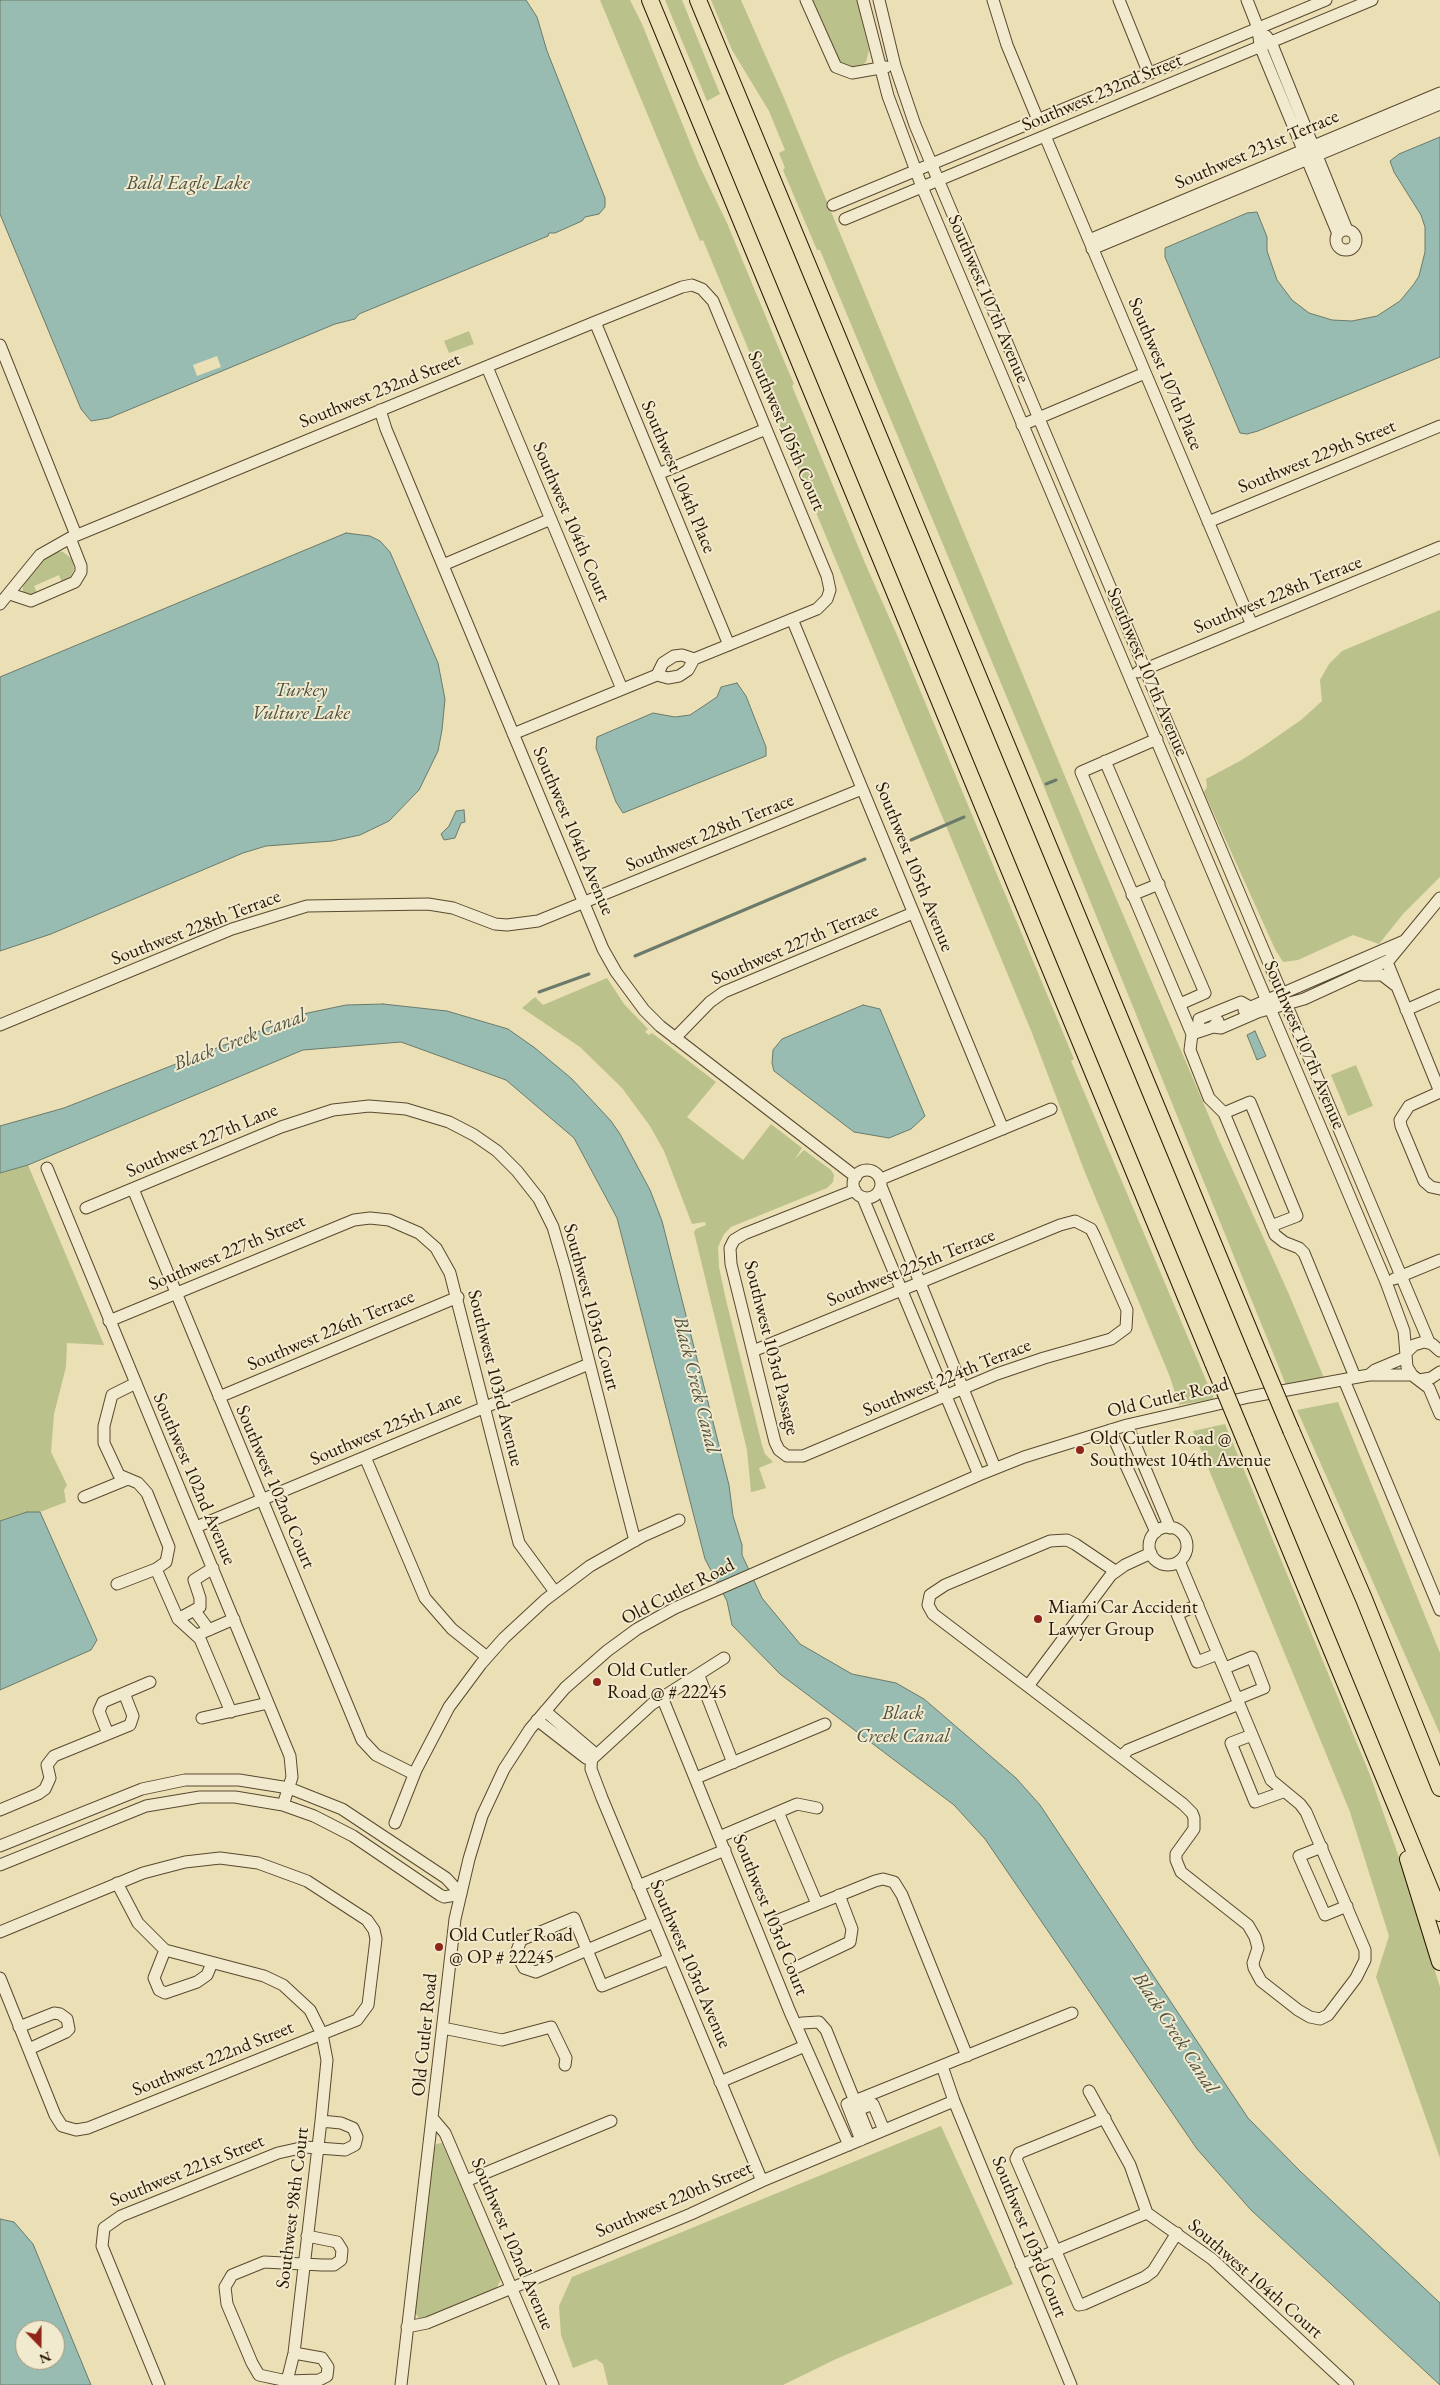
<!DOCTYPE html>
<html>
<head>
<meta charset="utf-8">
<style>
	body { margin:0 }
	#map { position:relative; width:1440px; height:2385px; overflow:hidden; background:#ebdfb5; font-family:"EB Garamond",serif }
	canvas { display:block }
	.north { position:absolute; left:15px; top:2320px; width:50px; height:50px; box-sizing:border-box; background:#f2eacf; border:1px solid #a1967d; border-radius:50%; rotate:158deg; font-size:14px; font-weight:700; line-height:20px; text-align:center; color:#281701 }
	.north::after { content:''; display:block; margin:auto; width:18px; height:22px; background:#8f2418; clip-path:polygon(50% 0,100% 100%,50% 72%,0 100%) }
</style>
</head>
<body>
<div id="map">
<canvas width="1440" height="2385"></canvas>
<div class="north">N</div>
</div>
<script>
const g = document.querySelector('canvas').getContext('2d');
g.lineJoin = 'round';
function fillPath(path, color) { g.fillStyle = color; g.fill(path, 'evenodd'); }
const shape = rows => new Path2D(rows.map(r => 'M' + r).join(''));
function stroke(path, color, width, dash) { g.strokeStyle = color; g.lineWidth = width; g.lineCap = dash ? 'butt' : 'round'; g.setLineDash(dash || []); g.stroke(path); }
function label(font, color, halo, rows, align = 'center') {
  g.font = font + ' "EB Garamond",serif'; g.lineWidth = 4; g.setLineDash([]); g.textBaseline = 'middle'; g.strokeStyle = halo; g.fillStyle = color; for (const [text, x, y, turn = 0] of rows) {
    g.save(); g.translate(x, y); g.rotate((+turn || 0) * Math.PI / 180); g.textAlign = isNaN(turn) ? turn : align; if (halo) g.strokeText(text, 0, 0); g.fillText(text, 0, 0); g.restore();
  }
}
const green = shape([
	[600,0,630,0,642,24,699,165,727,223,785,363,794,384,792,386,865,563,897,635,1074,1059,1071,1061,1214,1399,1179,1405,1170,1377,1084,1170,1032,1033,703,240,700,241],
	[665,0,682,0,720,94,707,101],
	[711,0,741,0,784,98,1090,837,1220,1142,1288,1292,1324,1378,1286,1385,1038,772,820,250,817,250,783,170,785,168,779,153,785,150,769,111,732,50],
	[812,0,857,0,869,50,866,62,861,66,855,68,842,65,837,59],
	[469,331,474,344,449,353,444,341],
	[57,551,63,552,72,559,74,569,70,578,62,583,59,575,34,586,37,593,28,595,23,593,23,586,34,570,42,560],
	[1440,610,1440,877,1403,914,1379,944,1353,935,1298,960,1283,962,1275,949,1204,792,1207,787,1206,779,1240,761,1265,745,1301,720,1322,701,1320,680,1329,664,1342,651],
	[607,978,624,1004,648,1029,645,1032,649,1035,652,1033,716,1082,687,1117,743,1160,771,1124,802,1148,795,1159,804,1150,831,1170,834,1175,833,1182,827,1188,731,1227,724,1234,718,1247,719,1267,726,1300,762,1445,765,1454,773,1462,759,1468,766,1488,756,1491,751,1492,747,1450,694,1232,696,1229,706,1225,705,1222,692,1224,664,1151,650,1126,622,1088,580,1047,522,1008,535,997,543,1005],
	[1356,1065,1373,1106,1348,1116,1331,1075],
	[28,1165,104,1345,67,1343,66,1367,54,1414,51,1452,67,1485,64,1490,66,1502,40,1512,26,1512,0,1521,0,1173],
	[1338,1402,1440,1653,1440,1734,1297,1410],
	[1225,1424,1370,1775,1401,1863,1440,1987,1440,2158,1376,1977,1389,1936,1350,1812,1193,1431],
	[941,2126,1013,2284,836,2359,783,2385,608,2385,603,2364,596,2359,573,2368,561,2335,559,2306,572,2277],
	[442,2143,501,2279,496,2289,425,2318,419,2318,415,2313,434,2149,436,2144]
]);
const water = shape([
	[0,0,526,0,537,17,547,51,605,198,605,207,599,214,585,217,582,221,555,233,549,233,548,236,359,314,355,319,335,324,109,418,91,421,81,409,0,214,0,0],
	[1440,137,1440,357,1258,431,1247,434,1240,433,1165,257,1165,248,1247,213,1257,212,1267,237,1267,251,1277,280,1292,300,1309,313,1332,320,1352,321,1377,316,1400,301,1414,284,1419,276,1425,252,1425,227,1421,215,1394,172,1390,161,1399,154,1440,137],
	[346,533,370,536,380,541,390,552,438,663,445,699,442,730,438,751,419,790,389,821,360,835,332,841,266,846,243,853,51,934,0,951,0,677,346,533],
	[737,683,746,696,766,747,766,756,623,813,616,802,596,748,597,737,653,713,675,717,690,715,717,697,721,687,737,683],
	[464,810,465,822,461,823,455,838,444,840,441,834,449,826,456,811,464,810],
	[383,1004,447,1011,508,1029,535,1048,572,1079,611,1121,620,1134,650,1190,662,1221,729,1485,733,1516,742,1545,742,1555,762,1598,800,1644,852,1674,896,1683,924,1699,1016,1778,1040,1805,1248,2118,1300,2171,1440,2303,1440,2385,1251,2210,1197,2149,985,1839,954,1805,780,1674,732,1625,727,1601,705,1559,617,1218,574,1138,506,1080,401,1042,303,1050,28,1165,0,1173,0,1126,64,1108,303,1014,346,1005,383,1004],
	[863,1005,880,1009,925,1116,911,1129,889,1138,854,1132,774,1071,772,1063,773,1050,782,1039,863,1005],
	[1255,1031,1266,1056,1257,1060,1247,1035,1255,1031],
	[27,1512,40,1512,97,1640,91,1650,0,1690,0,1521,27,1512],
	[0,2219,14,2222,33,2244,91,2385,0,2385,0,2219],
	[25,2330,55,2330,55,2360,25,2360,25,2330]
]);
const pier = shape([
	[217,356,221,367,197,376,193,365]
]);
const stream = shape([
	[1046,784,1056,780],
	[911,840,964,817],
	[635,956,865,859],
	[539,992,589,974]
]);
const minor = shape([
	[806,0,836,67,852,73,886,67],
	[863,0,888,96,922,187,1386,1282,1404,1331,1407,1367,1412,1375,1429,1388,1440,1414],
	[879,0,895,66,915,125,1429,1342],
	[993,0,1007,45,1038,120],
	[1119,0,1149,74],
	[1247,0,1258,28,1260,46,1338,234],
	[1266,36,1271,42,1347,230],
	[1045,136,1252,625],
	[833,205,1326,0],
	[845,219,1372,0],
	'1336 240a10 10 0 1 1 20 0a10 10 0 1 1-20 0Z',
	[1089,240,1440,93],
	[1092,249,1440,104],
	[595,322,729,645],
	[0,345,76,535],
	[487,367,622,689],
	[380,410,386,429,603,949,616,972,644,1010,660,1026,856,1177],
	[1022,425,1145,373],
	[658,474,766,429],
	[1208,522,1440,426],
	[443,565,551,519],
	[10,594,31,601,75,582,81,572,81,566,70,538],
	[0,604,40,555,70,538,595,322,682,287,692,285,702,289,713,301,827,576,830,590,827,599,817,609,694,659,682,655,674,656,663,663,657,675],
	[792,619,1003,1129],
	[1138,672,1440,547],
	[513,734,657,675,668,678,679,676,688,670,694,659],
	[1157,739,1081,772,1192,1034,1190,1050,1209,1098,1224,1113,1275,1235,1284,1242,1299,1248,1304,1253,1355,1377],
	[1105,761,1205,993,1180,1004],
	[1132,895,1159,884],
	[1387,962,1440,1092],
	[1363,975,1382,975,1395,985],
	[1244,1010,1404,941],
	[1406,1010,1440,995],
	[0,1025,232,929,307,906,428,904,453,908,495,924,507,925,538,921,862,789],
	[1213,1027,1221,1028,1258,1012,1304,999,1389,960,1440,898],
	[1198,1032,1199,1019,1241,1002,1250,1007],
	[1192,1034,1213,1027,1218,1021],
	[675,1038,710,1002,724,992,913,913],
	[1440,1092,1409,1106,1400,1120,1401,1126,1424,1181,1431,1187,1440,1189],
	[1224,1113,1250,1102,1297,1216,1271,1226],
	[47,1168,290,1756,292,1777,283,1805],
	'853 1184a14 14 0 1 1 28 0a14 14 0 1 1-28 0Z',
	[881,1179,1051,1109],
	[881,1186,995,1468],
	[133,1189,362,1740,376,1755,414,1774],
	[863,1198,979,1475],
	[86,1208,281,1127,333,1110,369,1106,406,1109,449,1122,474,1135,497,1151,517,1171,539,1199,553,1227,565,1268,635,1541],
	[1394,1279,1440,1260],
	[109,1321,354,1220,370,1218,389,1220,419,1233,436,1248,450,1273,519,1543,555,1592],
	[753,1351,1060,1225,1075,1221,1091,1229,1095,1237,1127,1310,1126,1328,1111,1339,1044,1358,997,1374,803,1456,787,1456,779,1450,775,1442,731,1264,730,1248,734,1240,744,1234,855,1190],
	[1406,1353,1414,1345,1424,1342,1432,1344,1440,1351],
	[1369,1375,1375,1370,1406,1357],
	[1344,1380,1440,1610],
	[1419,1380,1431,1378,1440,1372],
	[136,1383,112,1395,104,1426,104,1443,119,1475,138,1483,147,1493,169,1547,166,1562,156,1569,178,1619,200,1639,231,1712],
	[219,1397,458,1297],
	[1127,1425,1170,1528],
	[1110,1430,1156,1532],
	[365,1457,425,1598,452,1629,487,1657],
	[84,1497,128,1479],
	[196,1527,589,1364],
	'1149 1546a19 19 0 1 1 38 0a19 19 0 1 1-38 0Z',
	[1115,1571,1075,1544,1067,1540,1050,1541,945,1585,930,1595,928,1605,933,1614,1183,1804,1192,1813,1194,1818,1194,1829,1176,1854,1176,1860,1181,1872,1248,1925,1255,1937,1258,1948,1253,1963,1254,1968,1261,1981,1298,2010,1310,2017,1320,2019,1328,2015,1356,1978,1365,1960,1365,1950,1306,1812,1300,1804,1271,1780,1179,1561],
	[117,1584,156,1569],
	[1198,1605,1177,1614,1197,1662,1218,1654],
	[195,1611,209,1630],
	[178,1619,200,1607,200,1598,194,1580,213,1568],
	[197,1635,234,1619],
	[1225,1668,1252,1657,1264,1688,1237,1699],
	[699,1676,733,1763],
	[1028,1686,1111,1575,1125,1565,1151,1553],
	[662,1697,790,2012,849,2145],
	[545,1711,592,1751,591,1769,602,1798,762,2181],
	[202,1718,268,1703],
	[537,1720,586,1758,592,1759],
	[108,1734,99,1711,103,1702,150,1682],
	[1252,1735,1231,1743,1255,1802,1283,1792],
	[1121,1757,1128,1750,1239,1704],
	[592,1759,652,1704,724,1658],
	[696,1778,825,1724],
	[0,1810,38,1794,45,1789,50,1778,47,1765,54,1756,130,1725,133,1716,124,1693],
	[778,1812,817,1904],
	[395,1823,416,1770,449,1707,481,1664,504,1638,545,1600,590,1566,643,1536,679,1520],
	[719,1837,797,1804,817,1808],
	[0,1846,142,1789,185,1780,239,1780,289,1788,342,1809,446,1878,461,1894],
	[1322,1847,1299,1856,1325,1915,1347,1906],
	[0,1865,146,1806,200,1797,235,1797,283,1805,314,1816,353,1836,440,1895,444,1897,461,1894],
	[117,1883,138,1923,165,1950,264,1976,283,1985,310,2010,322,2034,327,2060,321,2121,294,2353,286,2385],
	[638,1886,725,1850],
	[776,1921,875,1881,883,1879,894,1882,902,1895,967,2056],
	[654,1922,587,1950,536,1972,524,1968,516,1953,521,1940,574,1918,587,1950,602,1986,669,1959],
	[0,1932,143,1873,185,1862,220,1858,258,1863,307,1881,367,1920,374,1930,376,1939,368,2005,357,2020,88,2128,76,2130,62,2126,55,2115,0,1978],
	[165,1950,154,1978,159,1990,165,1993,197,1982,207,1975,212,1963],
	[795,1968,850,1942,852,1929,839,1895],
	[802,2023,819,2022,826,2030,869,2136],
	[19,2027,54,2013,60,2014,67,2019,69,2029,66,2032,29,2049],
	[443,2028,502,2040,551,2027,566,2058,565,2065],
	[942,2066,954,2101,1071,2385],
	[720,2082,805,2046],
	[1089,2091,1130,2165,1147,2213,1212,2259,1348,2385],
	[858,2110,873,2104,884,2130],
	[1105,2118,1019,2153,1016,2159,1079,2305,1084,2304,1145,2277,1153,2271,1177,2233],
	[434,2120,445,2133,553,2385],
	[861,2140,847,2104,1072,2013],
	[466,2181,611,2121],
	[1021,2265,1147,2213],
	[407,2327,427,2323,691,2214,762,2181,954,2101],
	[294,2353,322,2358,328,2367,327,2376,319,2380,287,2381,259,2375,252,2363,227,2304,225,2287,232,2275,264,2262,322,2265,334,2265,341,2260,342,2250,337,2242,307,2236],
	[159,2385,102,2246,104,2228,121,2216,278,2153,305,2147,345,2150,355,2145,357,2137,353,2128,341,2123,321,2121],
	[401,2385,455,1919,469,1859,482,1816,504,1769,530,1729,565,1688,607,1651,637,1629,675,1608,979,1475,1024,1457,1127,1425,1249,1397,1369,1375,1412,1375]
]);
const highway = shape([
	[650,0,1213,1363],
	[698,0,1259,1354],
	[1291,1430,1364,1599,1440,1788],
	[1245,1440,1440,1913],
	[1408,1859,1440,1962]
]);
const highwayBridge = shape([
	[1259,1354,1291,1430],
	[1213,1363,1245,1440]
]);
const markers = [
	[1080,1450,5,"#8f2418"],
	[1038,1619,5,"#8f2418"],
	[597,1682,5,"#8f2418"],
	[439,1947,5,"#8f2418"]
];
const streetNames = [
	["Southwest 232nd Street",1102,93,-23],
	["Southwest 231st Terrace",1257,150,-23],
	["Southwest 107th Avenue",988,299,67],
	["Southwest 107th Place",1165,374,67],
	["Southwest 232nd Street",380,391,-22],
	["Southwest 105th Court",786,431,67],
	["Southwest 229th Street",1317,457,-22],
	["Southwest 104th Place",678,477,67],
	["Southwest 104th Court",571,522,67],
	["Southwest 228th Terrace",1278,595,-22],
	["Southwest 107th Avenue",1147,672,67],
	["Southwest 104th Avenue",573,831,67],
	["Southwest 228th Terrace",710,833,-22],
	["Southwest 105th Avenue",914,867,68],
	["Southwest 228th Terrace",196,928,-21],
	["Southwest 227th Terrace",795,945,-23],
	["Southwest 107th Avenue",1304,1045,67],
	["Southwest 227th Lane",202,1141,-23],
	["Southwest 227th Street",227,1253,-23],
	["Southwest 225th Terrace",911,1268,-22],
	["Southwest 103rd Court",591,1307,75],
	["Southwest 226th Terrace",331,1331,-23],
	["Southwest 103rd Passage",771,1348,76],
	["Southwest 103rd Avenue",495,1378,76],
	["Southwest 224th Terrace",947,1378,-22],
	["Old Cutler Road",1168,1398,-13],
	["Southwest 225th Lane",386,1429,-23],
	["Southwest 102nd Avenue",194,1479,67],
	["Southwest 102nd Court",275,1487,67],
	["Old Cutler Road",678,1592,-27],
	["Southwest 103rd Court",770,1915,68],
	["Southwest 103rd Avenue",690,1964,67],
	["Old Cutler Road",425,2035,-84],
	["Southwest 222nd Street",213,2059,-22],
	["Southwest 221st Street",187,2171,-22],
	["Southwest 220th Street",674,2200,-23],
	["Southwest 98th Court",293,2208,-83],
	["Southwest 103rd Court",1029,2237,68],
	["Southwest 102nd Avenue",512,2244,67],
	["Southwest 104th Court",1255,2279,41]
];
const poiNames = [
	["Old Cutler Road @",1090,1439],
	["Southwest 104th Avenue",1090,1461],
	["Miami Car Accident",1048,1608],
	["Lawyer Group",1048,1630],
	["Old Cutler",607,1671],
	["Road @ # 22245",607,1693],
	["Old Cutler Road",449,1936],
	["@ OP # 22245",449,1958]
];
const waterNames = [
	["Bald Eagle Lake",188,184],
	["Turkey",301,691],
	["Vulture Lake",301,714],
	["Black Creek Canal",240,1040,-21],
	["Black Creek Canal",696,1385,76],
	["Black",903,1714],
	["Creek Canal",903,1737],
	["Black Creek Canal",1175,2033,57]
];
fillPath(green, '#bbc18b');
fillPath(water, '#98bcb1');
stroke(water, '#6b7a6b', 1);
fillPath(pier, '#ebdfb5');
stroke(stream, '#6b7a6b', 3);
stroke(minor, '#59492e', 13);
stroke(highway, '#281701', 18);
stroke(minor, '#f2eacf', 11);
stroke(highway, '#ebdfb5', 16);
stroke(highwayBridge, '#281701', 18, []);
stroke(highwayBridge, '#ebdfb5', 16);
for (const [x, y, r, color] of markers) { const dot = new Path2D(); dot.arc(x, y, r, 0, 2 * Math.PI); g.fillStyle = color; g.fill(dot); stroke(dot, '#f2eacf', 2); }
label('19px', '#281701', '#f2eacf', streetNames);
label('19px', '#281701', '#f2eacf', poiNames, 'left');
label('italic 20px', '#4f513f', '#f2eacf', waterNames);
</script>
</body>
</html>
